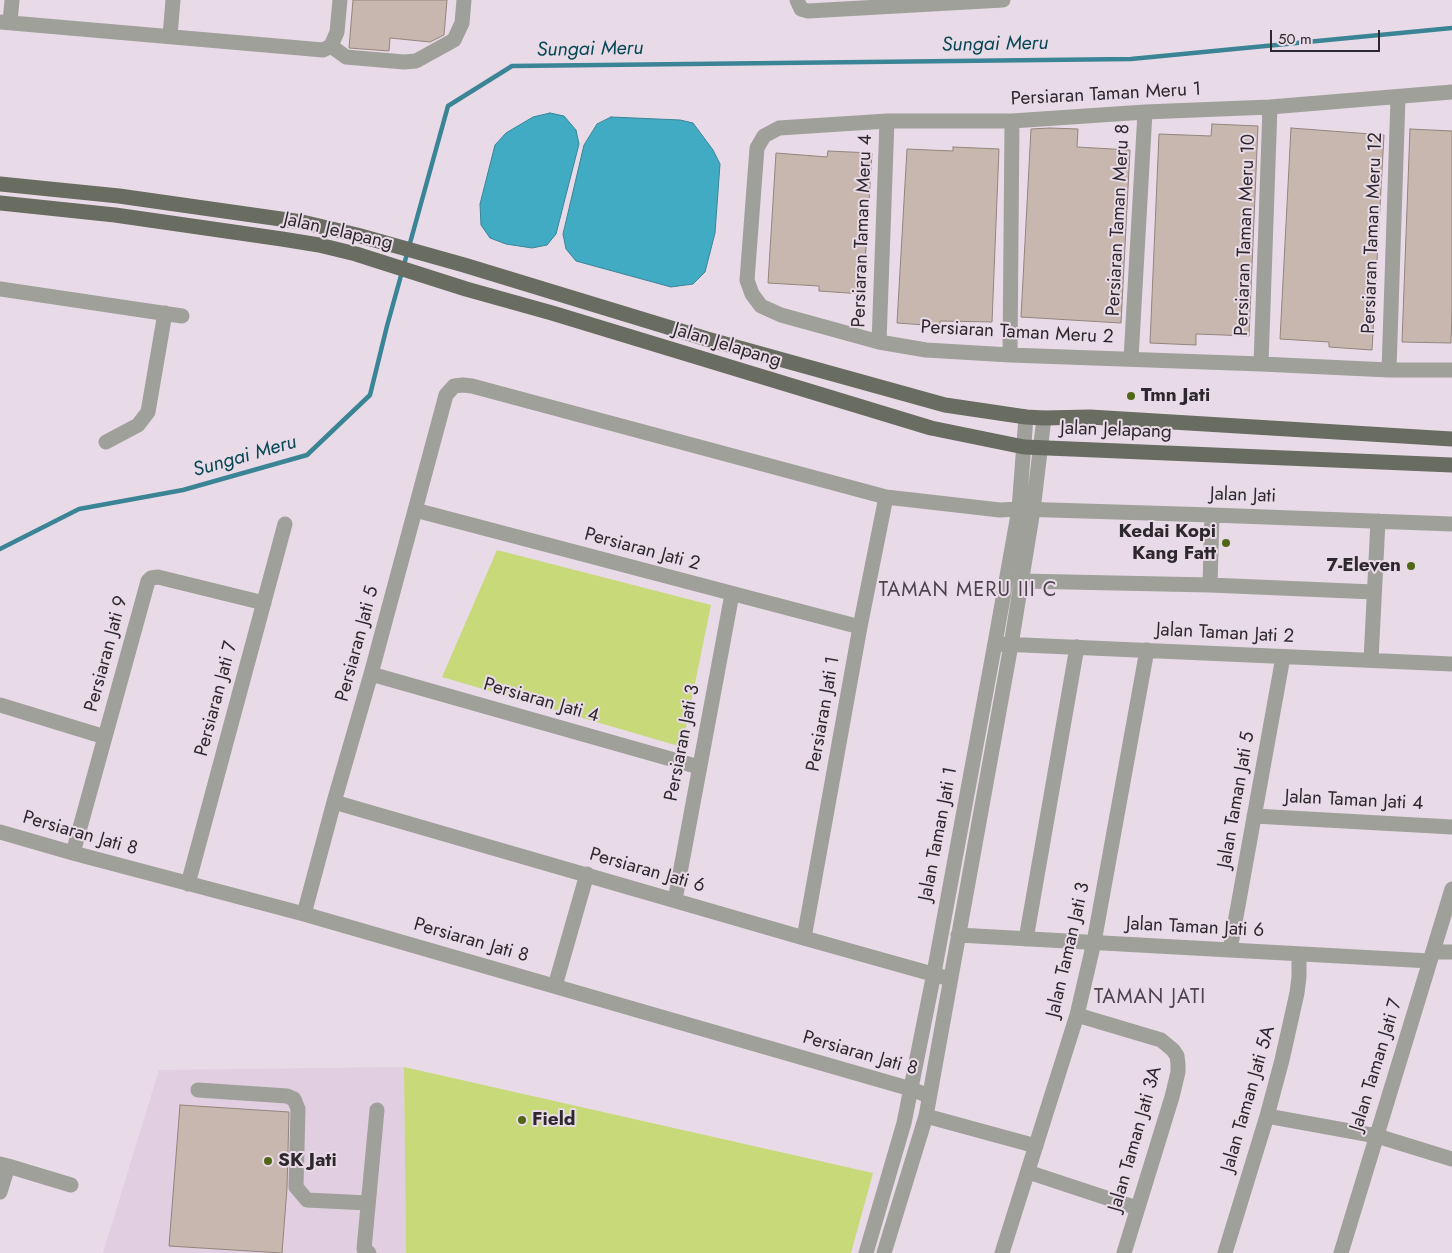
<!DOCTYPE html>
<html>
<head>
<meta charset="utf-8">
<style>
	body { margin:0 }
	#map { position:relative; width:1452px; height:1253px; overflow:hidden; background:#e8dbe7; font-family:Jost,sans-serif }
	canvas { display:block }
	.scale { position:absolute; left:1270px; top:30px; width:110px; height:22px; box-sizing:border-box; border:2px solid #2d282d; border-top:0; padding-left:6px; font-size:15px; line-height:18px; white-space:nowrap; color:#2d282d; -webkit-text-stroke:4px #e8dbe7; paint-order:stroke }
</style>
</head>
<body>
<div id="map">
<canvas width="1452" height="1253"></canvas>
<div class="scale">50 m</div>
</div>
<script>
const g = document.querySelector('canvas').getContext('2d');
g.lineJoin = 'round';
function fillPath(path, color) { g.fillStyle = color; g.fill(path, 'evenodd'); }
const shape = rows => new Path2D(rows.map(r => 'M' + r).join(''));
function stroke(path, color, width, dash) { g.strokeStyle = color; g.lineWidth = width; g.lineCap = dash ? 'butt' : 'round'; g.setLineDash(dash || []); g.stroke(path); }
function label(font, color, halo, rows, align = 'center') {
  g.font = font + ' Jost,sans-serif'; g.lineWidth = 4; g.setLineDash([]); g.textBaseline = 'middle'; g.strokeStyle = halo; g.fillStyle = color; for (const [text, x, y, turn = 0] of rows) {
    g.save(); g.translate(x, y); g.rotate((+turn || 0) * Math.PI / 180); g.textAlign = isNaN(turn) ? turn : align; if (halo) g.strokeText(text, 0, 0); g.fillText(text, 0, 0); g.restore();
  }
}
const built = shape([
	[404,1067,406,1253,103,1253,159,1070]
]);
const green = shape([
	[497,550,711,605,682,747,442,677],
	[404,1067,873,1173,851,1253,406,1253]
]);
const water = shape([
	[550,113,564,116,576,130,579,144,556,234,547,245,532,248,506,244,490,238,481,225,480,204,495,145,506,133,533,117,550,113],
	[611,117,680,120,693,123,713,150,720,164,715,233,705,272,693,284,671,287,576,261,566,249,563,234,584,145,597,124,611,117]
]);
const stream = shape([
	[0,549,79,509,183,490,307,455,370,395,387,326,448,106,512,66,1131,59,1452,28]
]);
const building = shape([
	[353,0,447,0,444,35,430,42,390,38,389,51,349,48,353,0],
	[1212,124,1258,126,1249,336,1196,334,1196,345,1150,343,1159,134,1211,136,1212,124],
	[1050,128,1078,129,1077,147,1130,150,1121,323,1021,317,1031,129,1050,128],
	[1291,128,1384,135,1372,350,1329,347,1329,342,1280,339,1291,128],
	[1410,129,1452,131,1452,310,1451,343,1402,342,1410,129],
	[953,147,999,149,992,322,940,321,940,326,897,323,907,149,953,151,953,147],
	[828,151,872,153,863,294,819,291,819,286,768,283,776,153,827,157,828,151],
	[180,1105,289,1112,287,1188,282,1253,169,1246,180,1105]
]);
const minor = shape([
	[797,0,801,9,808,11,1003,0],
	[0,22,323,50,331,46],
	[10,22,12,0],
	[170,36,173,0],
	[331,46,346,57,404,62,416,61,454,40,462,23,464,0],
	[331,46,337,32,340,0],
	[1452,92,1270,107,1145,112,1012,121,887,121,779,128,764,136,757,148,747,280,752,294,761,306,781,315,879,342,926,350,1010,355,1261,364,1389,370,1452,370],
	[0,289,182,316],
	[879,342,887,121],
	[1010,355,1012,121],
	[1131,359,1145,112],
	[1261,364,1270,107],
	[1389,370,1398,98],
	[106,442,138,425,148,412,165,313],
	[415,510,860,627],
	[1021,581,1210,585,1374,592],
	[1210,585,1212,515],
	[1001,644,1452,664],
	[1371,660,1378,521],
	[371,674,699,767],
	[0,705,105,737],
	[334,802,804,938,943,977],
	[1254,816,1452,827],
	[0,832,73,853,304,914,911,1089,929,1096],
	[73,853,148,581,151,578,158,577,264,603],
	[188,884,285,524],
	[675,900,732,594],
	[304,914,334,802,371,674,446,395,454,386,463,385,472,386,886,497,1000,510,1019,509,1212,515,1452,524],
	[958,935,1430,961],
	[804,938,860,627,886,497],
	[1026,939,1077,647],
	[1230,950,1283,657],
	[1433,952,1452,952],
	[555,986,587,874],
	[1077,1015,1161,1040,1173,1050,1177,1056,1178,1064,1178,1072,1172,1097,1124,1253],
	[198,1090,287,1096,294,1099,298,1109,296,1187,307,1200,368,1203],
	[926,1116,1036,1146],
	[1267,1116,1377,1136,1452,1159],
	[0,1164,8,1166,0,1192],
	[8,1166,71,1185],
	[1028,1172,1137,1208],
	[369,1253,364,1249,377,1110],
	[866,1253,904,1123,934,973,995,643,1019,509,1026,417],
	[884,1253,926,1116,1011,645,1033,510,1044,418],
	[1002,1253,1077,1015,1094,942,1147,650],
	[1225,1253,1267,1116,1282,1060,1297,993,1299,977,1299,954],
	[1341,1253,1452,889]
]);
const major = shape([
	[0,184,119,196,302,222,357,235,464,265,707,339,945,405,1026,417,1044,418,1090,417,1452,439],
	[0,203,115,215,282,239,319,245,356,254,466,289,552,313,931,428,1024,447,1452,465]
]);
const markers = [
	[1131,396,5,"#506715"],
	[1226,543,5,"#506715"],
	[1411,566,5,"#506715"],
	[522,1120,5,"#506715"],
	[268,1161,5,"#506715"]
];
const streetNames = [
	["Persiaran Taman Meru 1",1106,95,-3],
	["Persiaran Taman Meru 8",1119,220,-87],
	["Persiaran Taman Meru 4",863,231,-88],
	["Jalan Jelapang",338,232,13],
	["Persiaran Taman Meru 12",1373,233,-88],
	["Persiaran Taman Meru 10",1246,235,-88],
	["Persiaran Taman Meru 2",1017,333,3],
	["Jalan Jelapang",727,346,17],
	["Jalan Jelapang",1116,431,2],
	["Jalan Jati",1243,496,2],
	["Persiaran Jati 2",642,550,15],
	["Jalan Taman Jati 2",1225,634,3],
	["Persiaran Jati 5",358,644,-75],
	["Persiaran Jati 9",107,654,-75],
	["Persiaran Jati 7",217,699,-75],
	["Persiaran Jati 4",541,701,16],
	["Persiaran Jati 1",824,714,-80],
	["Persiaran Jati 3",683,743,-79],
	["Jalan Taman Jati 5",1237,800,-80],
	["Jalan Taman Jati 4",1354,801,3],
	["Persiaran Jati 8",80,834,16],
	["Jalan Taman Jati 1",939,834,-79],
	["Persiaran Jati 6",647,871,16],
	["Jalan Taman Jati 6",1195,928,3],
	["Persiaran Jati 8",471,941,16],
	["Jalan Taman Jati 3",1069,950,-77],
	["Persiaran Jati 8",860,1054,16],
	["Jalan Taman Jati 7",1377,1065,-73],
	["Jalan Taman Jati 5A",1249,1099,-74],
	["Jalan Taman Jati 3A",1136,1139,-74]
];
const poiNames = [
	["Tmn Jati",1141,396],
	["Kedai Kopi",1216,532,"right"],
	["Kang Fatt",1216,554,"right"],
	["7-Eleven",1401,566,"right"],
	["Field",532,1120],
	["SK Jati",278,1161]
];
const waterNames = [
	["Sungai Meru",995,45,-1],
	["Sungai Meru",590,50,-1],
	["Sungai Meru",245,457,-16]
];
const neighbourhoodNames = [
	["TAMAN MERU III C",968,591],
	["TAMAN JATI",1150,998]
];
fillPath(built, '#e1cee0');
fillPath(green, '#c8d979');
fillPath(water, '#41abc3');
stroke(water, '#3b8496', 1);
stroke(stream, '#3b8496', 4.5);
fillPath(building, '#c7b7af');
stroke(building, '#93847d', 1);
stroke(minor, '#9fa09a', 15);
stroke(major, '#696c60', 15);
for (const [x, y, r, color] of markers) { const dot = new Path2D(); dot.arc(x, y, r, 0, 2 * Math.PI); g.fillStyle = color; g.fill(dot); stroke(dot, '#e8dbe7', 2); }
label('19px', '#2d282d', '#e8dbe7', streetNames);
label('bold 19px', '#2d282d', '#e8dbe7', poiNames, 'left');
label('italic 20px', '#074854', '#e8dbe7', waterNames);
g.letterSpacing = '1px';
label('20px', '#4d434d', '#e8dbe7', neighbourhoodNames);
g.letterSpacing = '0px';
</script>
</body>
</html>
